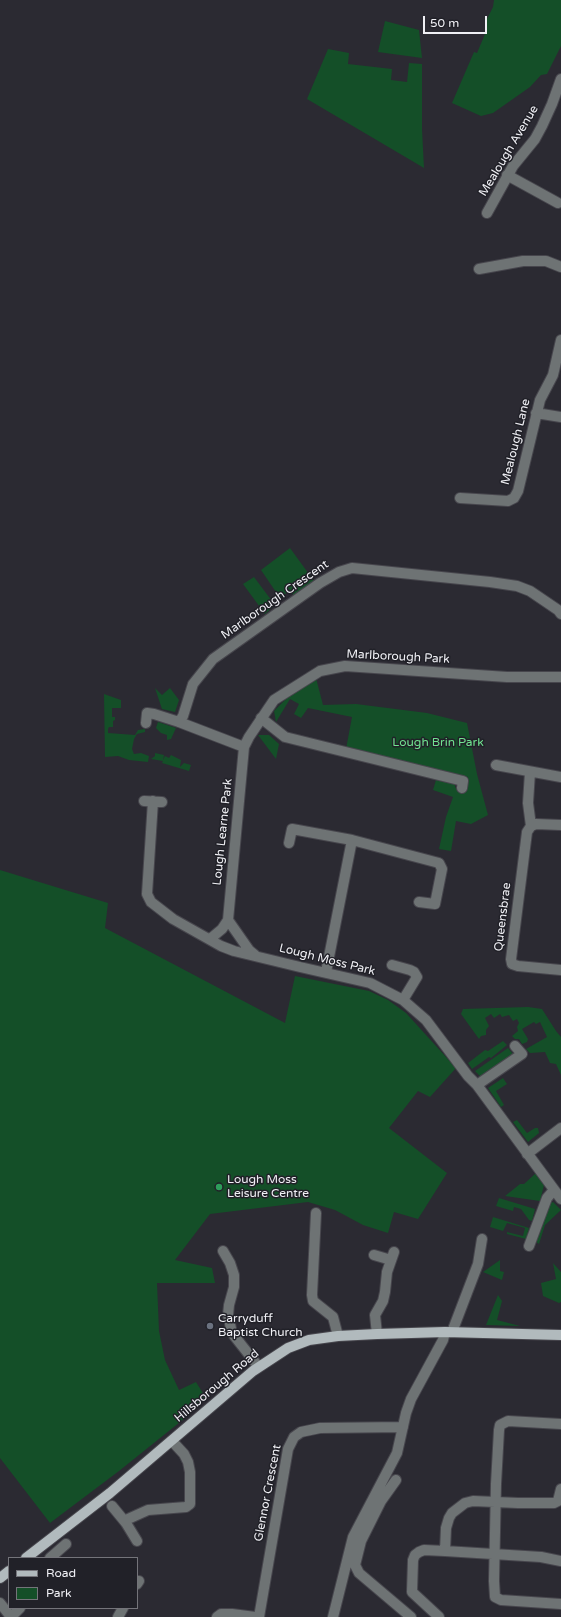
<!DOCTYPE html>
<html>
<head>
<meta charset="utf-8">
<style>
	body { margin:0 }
	#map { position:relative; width:561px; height:1617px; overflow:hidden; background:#2b2a32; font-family:"Varela Round",sans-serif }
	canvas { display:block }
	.legend { position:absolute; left:8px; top:1557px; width:130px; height:52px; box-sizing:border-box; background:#212128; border:1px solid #74747a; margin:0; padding:5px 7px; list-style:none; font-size:12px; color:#f0f0f5 }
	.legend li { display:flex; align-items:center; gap:8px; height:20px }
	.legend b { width:20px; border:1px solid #74747a }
	.scale { position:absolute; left:423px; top:16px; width:64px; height:18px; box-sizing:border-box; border:2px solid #f0f0f5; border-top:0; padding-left:5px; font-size:12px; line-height:14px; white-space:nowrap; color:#f0f0f5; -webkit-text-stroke:3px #212128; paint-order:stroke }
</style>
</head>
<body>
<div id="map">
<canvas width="561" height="1617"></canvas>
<ul class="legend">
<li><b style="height:5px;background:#b1babd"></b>Road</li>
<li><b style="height:11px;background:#144f28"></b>Park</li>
</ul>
<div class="scale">50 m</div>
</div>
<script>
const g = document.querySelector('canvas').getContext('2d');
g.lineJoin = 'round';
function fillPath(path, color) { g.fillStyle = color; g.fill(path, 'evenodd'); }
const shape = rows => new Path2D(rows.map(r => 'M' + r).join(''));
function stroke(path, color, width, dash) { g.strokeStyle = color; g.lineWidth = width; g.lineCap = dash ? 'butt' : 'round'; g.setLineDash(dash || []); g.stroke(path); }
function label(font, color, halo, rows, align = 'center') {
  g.font = font + ' "Varela Round",sans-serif'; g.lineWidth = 3; g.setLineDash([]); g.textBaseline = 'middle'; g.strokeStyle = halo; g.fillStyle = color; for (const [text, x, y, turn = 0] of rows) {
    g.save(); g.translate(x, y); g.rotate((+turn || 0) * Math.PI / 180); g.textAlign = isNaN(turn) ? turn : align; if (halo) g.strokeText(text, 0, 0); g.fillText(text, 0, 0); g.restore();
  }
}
const green = shape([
	[494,0,561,0,561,46,547,74,541,75,530,87,493,113,481,116,452,103,474,52,477,53,485,34,486,21,493,7],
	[385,21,419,30,422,58,378,52],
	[328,49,349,53,348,64,392,69,391,80,407,82,409,63,422,64,422,129,424,168,307,99],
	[290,548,314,581,294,596,284,583,289,591,280,598,261,570],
	[254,577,275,605,265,614,243,584],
	[316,678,323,705,356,704,427,713,467,723,477,774,488,815,471,824,456,821,451,851,439,849,446,817,453,797,433,790,436,780,455,784,455,788,456,787,458,791,466,792,468,777,346,749,352,717,308,708,301,718,294,714,299,704,290,699,276,722,274,711,287,698],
	[155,688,162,695,170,688,179,700,175,712,162,709],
	[104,694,121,700,121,708,112,708,112,717,115,717,115,720,113,721,113,727,109,727,108,729,108,733,135,735,138,730,145,729,145,732,137,734,134,739,132,749,134,754,141,753,149,756,148,762,129,760,118,756,105,757],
	[158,722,176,728,171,739,167,740,167,735,161,733,156,728],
	[258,735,269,735,279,744,276,759],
	[155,753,164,755,163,760,165,756,169,758,171,755,181,760,180,767,184,763,191,765,189,771,162,763,163,761,151,759,155,756],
	[0,870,108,903,105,928,285,1023,295,976,369,991,388,1000,406,1013,456,1068,430,1097,418,1091,389,1128,447,1173,418,1219,394,1212,388,1233,363,1225,335,1210,308,1202,210,1214,175,1260,212,1268,215,1283,157,1283,159,1331,165,1360,179,1390,196,1382,206,1398,190,1414,119,1471,50,1523,0,1458],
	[528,1007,542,1009,556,1031,555,1032,556,1031,561,1037,561,1075,556,1064,550,1063,545,1052,530,1053,526,1049,547,1037,540,1022,536,1024,534,1022,522,1029,528,1039,527,1042,522,1044,519,1039,515,1039,512,1036,518,1031,517,1027,519,1023,517,1019,513,1021,509,1015,502,1017,500,1014,494,1018,491,1014,485,1018,489,1026,486,1030,486,1035,481,1036,479,1039,461,1014,463,1009],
	[503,1041,507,1045,491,1058,489,1057,472,1069,468,1063,485,1050,488,1051],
	[508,1048,513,1054,511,1057,481,1077,475,1071],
	[503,1078,507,1084,496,1091,504,1105,501,1107,488,1088],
	[517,1120,527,1133,535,1128,538,1128,539,1133,528,1142,513,1122],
	[536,1173,544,1185,540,1201,505,1196,520,1184,524,1184],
	[499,1198,535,1209,532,1221,529,1220,521,1209,514,1207,513,1211,496,1206],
	[553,1202,561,1210,545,1225,539,1244,535,1241,548,1204],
	[493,1217,529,1228,526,1239,507,1234,507,1232,523,1236,525,1228,507,1223,503,1231,490,1227],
	[500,1260,500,1271,504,1272,502,1280,483,1272],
	[553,1263,561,1272,561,1302,559,1303,543,1296,541,1283,556,1279],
	[498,1295,502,1301,497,1320,520,1326,486,1325]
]);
const minor = shape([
	[507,175,558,203],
	[487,213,513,166,535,139,542,126,552,104,561,79],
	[479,269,523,261,546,261,561,267],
	[536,413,561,417],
	[460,498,508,501,514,498,518,491,540,400,553,375,561,340],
	[261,718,285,737,463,781,462,788],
	[179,722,183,716,193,684,213,659,320,583,339,572,352,568,490,582,517,586,530,591,558,610,561,614],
	[146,723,147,713,154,714,179,722,244,747],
	[496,765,561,777],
	[530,772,528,803,531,826],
	[144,801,162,802],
	[153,801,147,894,151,902,173,919,221,946,234,951,300,967,370,983,403,1000,426,1020,468,1076,477,1085,561,1199],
	[531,826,527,832,511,959,512,964,518,966,561,970],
	[531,826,536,824,561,825],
	[289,843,292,829,352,840],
	[228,920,249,950,255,955],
	[210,939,222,929,228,920,244,747,249,737,274,700,320,671,345,666,507,677,561,677],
	[392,965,410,970,414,972,417,977,403,1000],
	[326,972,352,840,439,863,442,869,435,904,419,902],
	[477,1085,522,1054,515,1046],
	[527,1154,561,1128],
	[316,1213,312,1295,313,1301,333,1317,338,1336],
	[529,1246,547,1198,554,1190],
	[223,1251,230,1263,234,1275,234,1287,229,1305,228,1315,232,1333,258,1366],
	[374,1255,391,1260],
	[452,1332,478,1264,482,1239],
	[377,1334,375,1315,383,1301,385,1292,387,1272,394,1252],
	[561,1424,508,1421,500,1425,499,1430,496,1484,494,1581,495,1597,501,1600,561,1604],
	[396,1480,381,1501,361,1541,355,1565,359,1573,411,1617],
	[112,1506,126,1523],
	[137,1541,126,1523,128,1519,148,1510,186,1507,190,1504,190,1472,188,1462,184,1454,172,1441],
	[445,1551,446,1528,449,1518,452,1513,465,1503,473,1501,518,1503,554,1503,558,1501,561,1489],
	[50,1558,66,1544],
	[137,1584,139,1581],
	[0,1603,11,1617],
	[11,1617,20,1608],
	[118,1617,123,1608],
	[217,1617,221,1614,232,1614,255,1617],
	[259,1617,288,1449,294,1437,301,1432,320,1428,403,1427],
	[333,1617,353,1537,397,1453,406,1413,411,1399,443,1340,445,1332],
	[439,1617,412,1592,413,1560,415,1555,419,1552,424,1550,445,1551,541,1557,561,1561]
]);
const major = shape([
	[26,1558,110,1493,253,1371,288,1348,309,1340,338,1336,377,1334,445,1332,561,1335],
	[0,1578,9,1571]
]);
const markers = [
	[219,1187,4,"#2e9e5b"],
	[210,1326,4,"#6b7280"]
];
const streetNames = [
	["Mealough Avenue",509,151,-59],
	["Mealough Lane",516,442,-76],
	["Marlborough Crescent",275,600,-35],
	["Marlborough Park",398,657,3],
	["Lough Learne Park",223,832,-84],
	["Queensbrae",503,917,-83],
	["Lough Moss Park",327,960,14],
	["Hillsborough Road",217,1386,-40],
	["Glennor Crescent",268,1493,-79]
];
const parkNames = [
	["Lough Brin Park",438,743]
];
const poiNames = [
	["Lough Moss",227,1180],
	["Leisure Centre",227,1194],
	["Carryduff",218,1319],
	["Baptist Church",218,1333]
];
fillPath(green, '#144f28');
stroke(minor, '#47464d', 12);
stroke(major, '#47464d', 12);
stroke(minor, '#6e7374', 10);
stroke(major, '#b1babd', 10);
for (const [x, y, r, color] of markers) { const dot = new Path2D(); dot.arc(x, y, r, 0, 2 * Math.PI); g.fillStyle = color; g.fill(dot); stroke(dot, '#212128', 1.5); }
label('12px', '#f0f0f5', '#212128', streetNames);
label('12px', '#71e491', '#212128', parkNames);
label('12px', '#f0f0f5', '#212128', poiNames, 'left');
</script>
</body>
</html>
